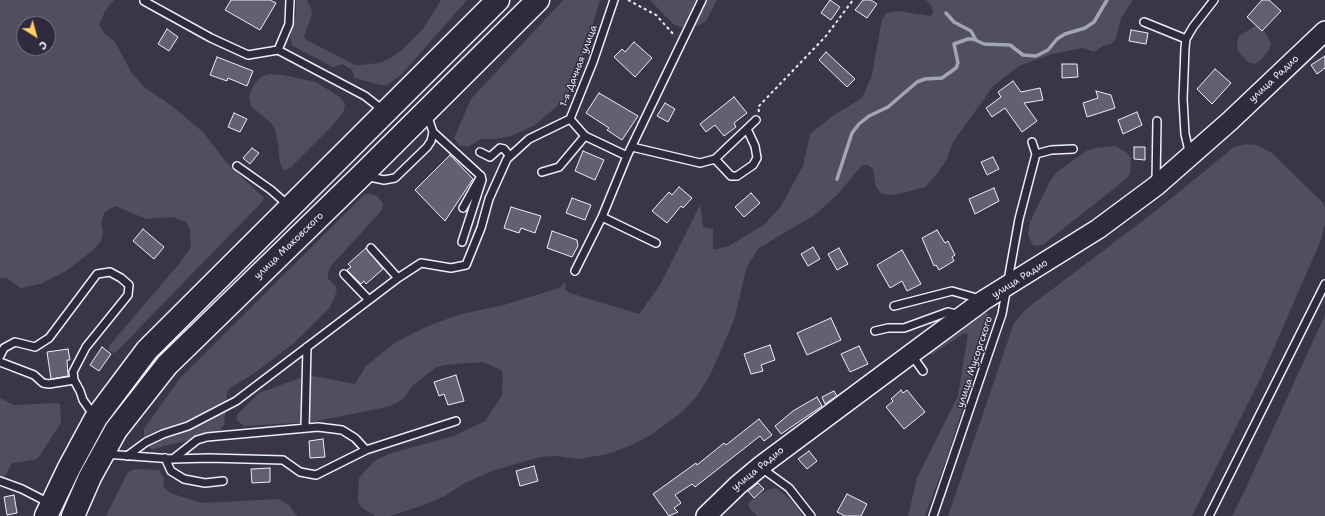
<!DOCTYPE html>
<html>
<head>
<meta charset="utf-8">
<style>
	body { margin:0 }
	#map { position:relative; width:1325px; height:516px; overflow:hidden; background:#3a3648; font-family:"Shantell Sans",sans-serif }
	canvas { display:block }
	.north { position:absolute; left:16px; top:16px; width:40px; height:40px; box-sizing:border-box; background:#2f2a3d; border:1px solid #797a88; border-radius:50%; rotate:143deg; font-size:11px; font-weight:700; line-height:16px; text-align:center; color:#e8f1f8 }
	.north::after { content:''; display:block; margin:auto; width:14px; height:18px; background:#ffd166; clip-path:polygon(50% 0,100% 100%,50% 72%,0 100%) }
</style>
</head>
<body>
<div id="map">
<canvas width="1325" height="516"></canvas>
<div class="north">С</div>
</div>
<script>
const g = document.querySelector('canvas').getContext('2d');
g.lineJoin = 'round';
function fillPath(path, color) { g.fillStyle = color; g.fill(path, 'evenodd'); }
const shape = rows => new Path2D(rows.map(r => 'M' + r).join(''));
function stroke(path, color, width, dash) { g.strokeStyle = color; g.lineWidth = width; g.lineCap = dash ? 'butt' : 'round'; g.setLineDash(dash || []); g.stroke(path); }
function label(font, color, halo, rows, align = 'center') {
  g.font = font + ' "Shantell Sans",sans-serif'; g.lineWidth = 3; g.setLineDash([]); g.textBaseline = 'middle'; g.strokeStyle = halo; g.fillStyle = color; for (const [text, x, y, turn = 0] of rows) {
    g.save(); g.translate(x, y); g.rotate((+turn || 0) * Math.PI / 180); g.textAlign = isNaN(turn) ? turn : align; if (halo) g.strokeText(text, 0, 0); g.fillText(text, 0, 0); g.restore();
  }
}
const green = shape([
	[0,0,114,0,105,11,99,25,105,34,115,42,131,72,144,87,172,106,203,132,227,163,264,198,262,202,116,352,113,353,109,350,109,346,179,264,191,247,190,230,186,222,173,217,146,219,115,206,105,212,101,222,103,233,101,241,92,251,66,271,40,284,21,288,6,278,0,278],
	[24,24,48,24,48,48,24,48],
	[296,0,307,0,311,9,312,14,304,37,305,39,355,65,360,65,379,63,391,58,404,48,423,29,441,0,467,0,401,75,387,85,380,85,355,78,351,69,342,64,333,67,293,46,290,38,296,14],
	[563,0,600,0,577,76,564,100,535,125,511,136,495,139,481,139,468,147,459,145,454,138,471,99],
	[650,0,717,0,706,21,697,26,681,27,673,24],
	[926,0,1133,0,1121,18,1116,39,1111,44,1103,46,1094,52,1083,48,1052,54,1019,66,994,85,953,142,946,161,937,174,925,187,899,194,888,195,881,193,876,187,873,169,868,165,862,165,838,194,816,214,759,248,747,266,734,320,711,373,697,396,682,412,651,435,629,446,608,454,578,459,555,456,540,457,492,471,463,484,445,496,424,505,390,516,375,516,361,507,358,501,359,478,374,461,391,453,454,436,485,421,502,395,503,374,501,370,483,362,443,365,435,368,412,386,405,397,397,403,387,407,311,422,244,426,237,420,237,415,259,393,308,375,355,384,366,366,396,342,428,326,461,314,504,305,559,288,566,282,565,290,570,293,639,314,660,285,700,205,703,227,713,229,713,250,729,246,765,224,781,206,803,166,810,134,834,115,862,98,872,75,882,19,887,13,898,11,931,16,933,12,931,5],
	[1257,25,1267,35,1271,44,1269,50,1261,60,1254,64,1248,62,1242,56,1237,49,1237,44,1239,36],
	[269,74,283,75,316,82,341,98,345,105,343,113,332,126,290,168,284,171,280,163,278,144,275,129,272,124,251,106,249,97,250,92,255,83,262,76],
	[1246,144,1256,145,1272,153,1323,203,1325,208,1325,224,1321,240,1263,373,1192,516,948,516,1014,323,1026,309,1157,210,1234,147],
	[1115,146,1126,152,1131,158,1130,173,1126,179,1044,244,1036,246,1032,244,1028,235,1030,222,1050,181,1057,172,1086,151,1096,148],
	[365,194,372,194,377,196,383,203,382,210,331,266,328,273,328,279,335,285,337,291,330,307,293,344,253,374,230,388,227,393,224,425,218,433,153,449,147,447,144,442,144,429,181,377],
	[983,310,990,316,990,323,946,460,925,516,908,516,917,478,958,396,968,334,964,333,931,355,927,354],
	[1325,315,1325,516,1232,516,1245,490],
	[0,398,14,405,57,403,60,404,61,423,38,458,34,460,12,463,5,476,0,478],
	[135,469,159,470,164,479,163,486,170,493,201,503,278,499,289,505,297,516,106,516,128,472],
	[777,488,794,503,803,516,757,516,749,508,748,504,751,500,769,489]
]);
const stream = shape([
	[946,13,954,22,971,31,976,40],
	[837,179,852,133,859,124,869,116,888,107,917,82,925,79,942,78,956,68,958,63,954,44,968,39,973,39,984,44,1010,45,1023,55,1036,56,1048,50,1057,39,1065,34,1085,28,1094,22,1107,0]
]);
const building = shape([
	[231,0,270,0,276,3,260,30,225,10,231,0],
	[830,0,840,7,831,20,821,13,830,0],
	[863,0,871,0,877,4,867,18,855,10,863,0],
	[1262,0,1269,0,1281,11,1262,31,1247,17,1262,0],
	[167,29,178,37,169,51,158,44,167,29],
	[1131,30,1148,33,1146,44,1129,41,1131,30],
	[634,42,652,58,635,77,614,57,622,49,625,52,634,42],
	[826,52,855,79,847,87,819,60,826,52],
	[1325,56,1325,68,1317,74,1311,65,1325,56],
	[217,57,253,71,247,86,228,78,227,81,210,75,217,57],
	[1062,64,1077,64,1078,77,1062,78,1062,64],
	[1215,69,1231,83,1212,104,1197,89,1215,69],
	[1013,81,1021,92,1040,88,1043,100,1024,103,1037,121,1022,132,1005,108,992,117,986,108,1001,97,998,92,1013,81],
	[1096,91,1111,95,1115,108,1087,117,1083,103,1098,98,1096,91],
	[599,93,638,116,622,140,607,130,609,128,586,113,599,93],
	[734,97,747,113,734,123,736,127,724,136,715,125,706,132,700,124,734,97],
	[665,103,675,109,668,122,657,116,665,103],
	[1137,112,1142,125,1123,134,1118,120,1137,112],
	[234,113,247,119,240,132,228,127,234,113],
	[1134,147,1145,147,1145,160,1134,159,1134,147],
	[252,148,259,153,250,164,243,158,252,148],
	[583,151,604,160,595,180,575,171,583,151],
	[450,155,473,179,445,221,415,190,450,155],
	[993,157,999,169,987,175,981,162,993,157],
	[679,187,692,198,683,208,681,206,667,223,652,211,669,192,672,195,679,187],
	[994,188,999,201,975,214,969,199,994,188],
	[751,193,760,203,744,217,735,207,751,193],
	[572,198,591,205,585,220,566,213,572,198],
	[511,207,541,216,535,233,521,228,519,233,504,228,511,207],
	[143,229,164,247,154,259,133,241,143,229],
	[937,230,945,243,948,241,955,255,952,257,954,261,939,270,936,265,934,266,922,238,937,230],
	[552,231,577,240,578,246,572,257,547,248,552,231],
	[813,247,820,259,808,266,801,254,813,247],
	[366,248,383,269,366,284,364,281,361,284,347,270,351,267,348,264,366,248],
	[839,248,848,264,837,270,828,254,839,248],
	[902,250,921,284,907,291,902,281,890,288,877,265,902,250],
	[831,318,841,340,807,355,797,333,831,318],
	[770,345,775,360,761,365,763,371,751,374,744,354,770,345],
	[859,346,868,364,850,372,841,354,859,346],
	[102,347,111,354,99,371,90,365,102,347],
	[68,349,70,360,67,360,68,376,51,379,47,352,68,349],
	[456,375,464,401,448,405,444,394,439,396,434,382,456,375],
	[901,390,903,393,907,390,925,412,904,429,886,407,893,401,891,399,901,390],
	[834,391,837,396,825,404,822,397,834,391],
	[817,397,822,406,781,434,775,426,793,411,817,397],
	[759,419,772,435,764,441,760,436,695,487,692,484,675,495,681,503,674,508,678,512,669,516,653,494,696,463,697,465,724,443,726,445,759,419],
	[323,439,325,457,310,458,309,441,323,439],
	[809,451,817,461,807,469,798,459,809,451],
	[534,466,538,481,520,486,516,471,534,466],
	[270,468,270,482,252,483,251,469,270,468],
	[758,483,764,489,754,498,748,491,758,483],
	[847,494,867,504,861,516,845,516,837,512,847,494],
	[14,495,17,513,7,515,4,497,14,495]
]);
const path = shape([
	[628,0,656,15,675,36],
	[759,112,758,107,826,36,853,0]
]);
const lane = shape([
	[614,0,593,62,570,119,585,136,627,156],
	[144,1,211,38,248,55,278,50,365,96,384,111],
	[1144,22,1186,39],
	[278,50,289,24,290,0],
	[433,132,481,176,482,180,462,242],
	[1032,142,1036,154],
	[632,147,700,163,715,159,756,120],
	[480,152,490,157,500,148,504,149,510,156],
	[1190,155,1185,134,1183,99,1185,48,1186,39,1193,27,1214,0],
	[715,159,731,176,737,176,753,165,757,158,755,146,747,129],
	[237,166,271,190,289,206],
	[542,172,559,167,585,136],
	[365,176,384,180,395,178,427,147,431,141,433,132,427,114],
	[1156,182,1157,121],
	[463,208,481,176],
	[602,217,656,243],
	[371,248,398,278],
	[575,271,602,217,627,156,702,0],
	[344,274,369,300],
	[894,306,952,291,980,299],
	[875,331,888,328,904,328,948,312,960,315],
	[911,354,923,371],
	[0,356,4,348,15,342,35,347,49,338,97,274,110,272,121,278,129,285,128,295,86,347,73,372,74,380,80,391,83,400,95,417],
	[0,362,34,375,43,383,49,384,74,380],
	[305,428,307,347],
	[105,454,173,459,209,458,283,460,300,472,316,475,366,450,456,421],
	[127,456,146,442,163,434,188,426,236,401,398,278,421,263,451,268,466,265,481,228,489,199,507,159,529,139,570,119],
	[165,458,171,471,184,479,205,483,223,481],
	[173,459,197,440,207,437,318,427,342,430,355,438,366,450],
	[762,465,767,472,789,488,811,516],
	[0,481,22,489,49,503],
	[933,516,1002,314,1019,219,1036,154,1051,150,1073,149],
	[1209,516,1325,284]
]);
const secondary = shape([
	[706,516,738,485,762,465,911,354,984,300,1098,229,1156,186,1230,121,1325,31]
]);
const highway = shape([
	[46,516,69,468,96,418,147,350,498,0],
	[73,516,90,477,116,430,167,365,362,175,538,0]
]);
const streetNames = [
	["1-я Дачная улица",579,66,-69],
	["улица Радио",1274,79,-43],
	["улица Маковского",289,246,-44],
	["улица Радио",1020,279,-32],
	["улица Мусоргского",975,362,-72],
	["улица Радио",758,469,-39]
];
fillPath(green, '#504e5f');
stroke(stream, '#a2a6b1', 3.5);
fillPath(building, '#636171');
stroke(building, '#e8f1f8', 1);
stroke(lane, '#e8f1f8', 10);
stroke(secondary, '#e8f1f8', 22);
stroke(highway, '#e8f1f8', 25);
stroke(path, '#e8f1f8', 2, [3, 3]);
stroke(lane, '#2f2a3d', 7);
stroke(secondary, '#2f2a3d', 19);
stroke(highway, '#2f2a3d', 22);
label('10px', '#e8f1f8', '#2f2a3d', streetNames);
</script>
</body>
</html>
